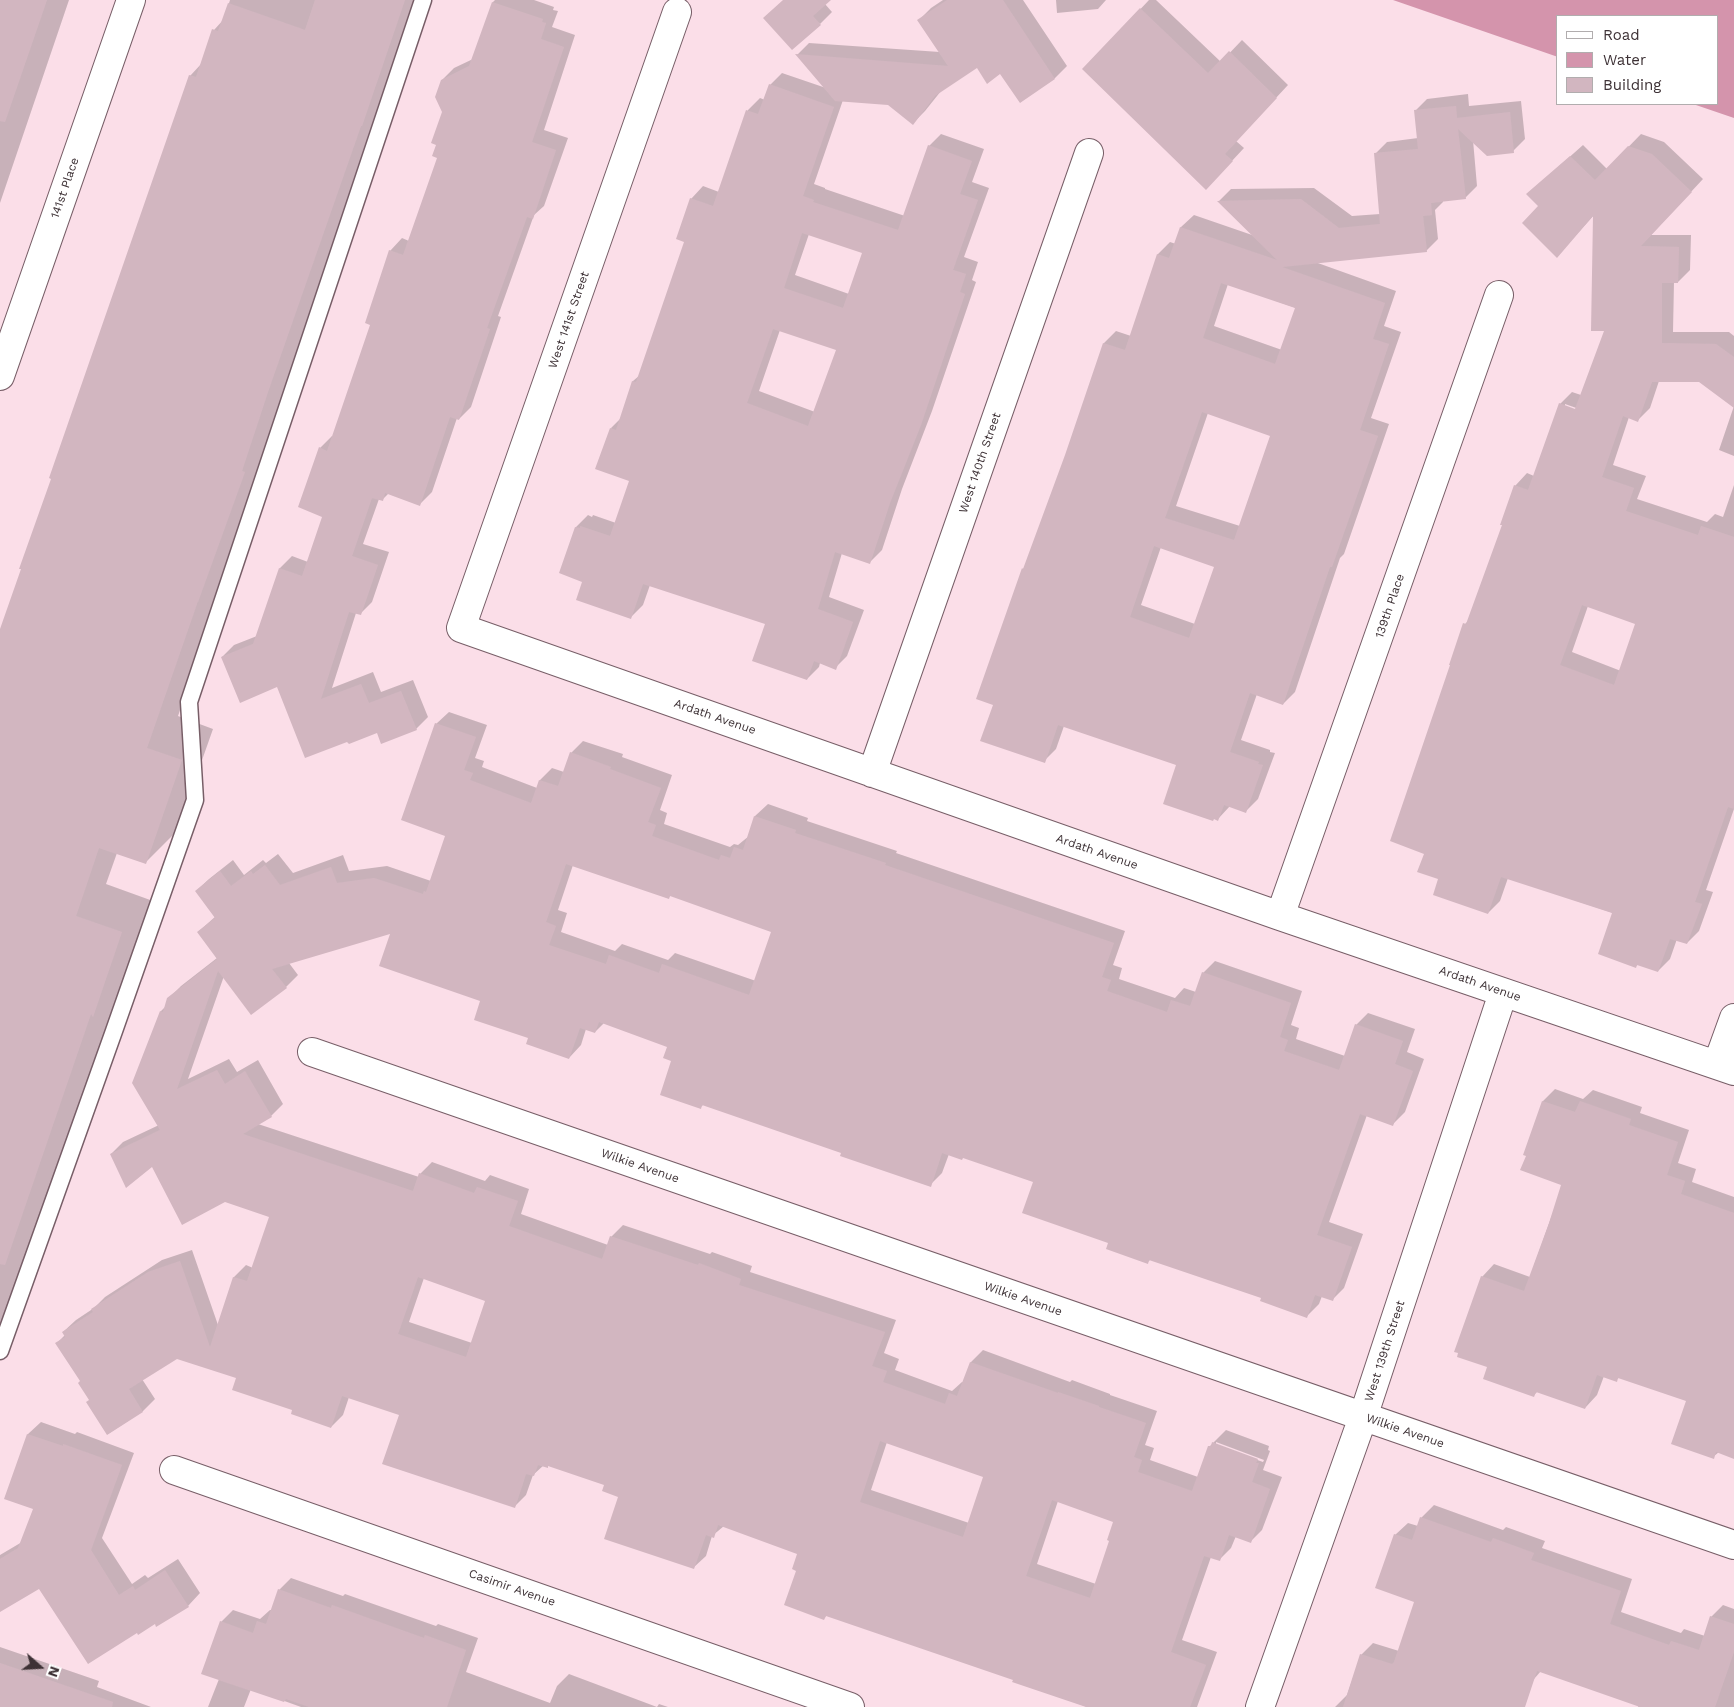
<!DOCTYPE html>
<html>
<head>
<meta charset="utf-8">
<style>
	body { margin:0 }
	#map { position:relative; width:1734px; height:1707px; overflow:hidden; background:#fbdee8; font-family:"Work Sans",sans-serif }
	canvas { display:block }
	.legend { position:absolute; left:1556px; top:15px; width:162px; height:90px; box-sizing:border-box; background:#fff; border:1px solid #b1adae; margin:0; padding:6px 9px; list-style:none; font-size:15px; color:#3d3135 }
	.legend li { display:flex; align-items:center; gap:10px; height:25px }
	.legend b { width:25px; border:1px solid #b1adae }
	.north { position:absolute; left:15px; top:1642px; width:50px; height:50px; -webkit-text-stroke:4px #fff; paint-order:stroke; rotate:109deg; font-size:14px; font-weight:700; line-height:20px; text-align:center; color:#3d3135 }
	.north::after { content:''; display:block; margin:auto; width:18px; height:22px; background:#3d3135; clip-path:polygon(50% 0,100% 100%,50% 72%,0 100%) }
</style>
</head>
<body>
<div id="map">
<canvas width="1734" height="1707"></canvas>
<ul class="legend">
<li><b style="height:6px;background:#fff"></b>Road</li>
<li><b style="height:14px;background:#d494ac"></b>Water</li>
<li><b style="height:14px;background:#d2b6c0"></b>Building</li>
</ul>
<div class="north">N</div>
</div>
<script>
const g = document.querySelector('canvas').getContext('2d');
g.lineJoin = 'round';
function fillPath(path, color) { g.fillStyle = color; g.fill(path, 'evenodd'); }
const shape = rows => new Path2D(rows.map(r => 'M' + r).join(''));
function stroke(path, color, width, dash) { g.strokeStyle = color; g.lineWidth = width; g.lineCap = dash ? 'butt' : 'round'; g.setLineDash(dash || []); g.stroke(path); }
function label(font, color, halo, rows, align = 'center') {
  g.font = font + ' "Work Sans",sans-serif'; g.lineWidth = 4; g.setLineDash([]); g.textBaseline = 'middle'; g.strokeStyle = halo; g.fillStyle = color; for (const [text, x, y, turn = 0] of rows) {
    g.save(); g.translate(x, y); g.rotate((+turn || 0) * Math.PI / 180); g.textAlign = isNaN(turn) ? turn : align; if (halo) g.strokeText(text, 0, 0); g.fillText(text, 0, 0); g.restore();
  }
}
const water = shape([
	[1393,0,1734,0,1734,118,1693,104,1718,104,1718,16,1558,16,1558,57]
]);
const shadow = shape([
	[0,0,69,0,0,203],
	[230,0,425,0,178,716,213,729,177,831,146,862,117,853,106,884,153,901,124,984,119,990,0,1337,0,634,190,76,202,63,214,30,224,19],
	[495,0,534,0,554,7,553,10,558,11,552,27,575,35,544,130,568,138,544,206,534,215,498,316,501,317,471,407,459,419,457,418,432,492,420,504,389,493,382,500,379,499,363,544,389,552,372,602,360,614,356,613,332,688,373,672,381,692,413,680,428,717,416,729,378,732,278,686,222,657,234,645,257,636,280,568,292,556,308,562,324,517,320,448,332,436,333,437,372,324,390,251,402,238,409,241,439,157,444,112,442,80,454,68,473,59,493,2],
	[784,0,829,0,825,4,832,12,820,24],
	[943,0,1023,0,1067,66,1055,78,1020,101,1001,72,977,66,941,91,925,111,913,123,888,104,843,100,814,184,825,188,825,189,905,216,929,146,941,134,984,149,972,182,989,188,964,257,978,262,972,280,976,282,932,411,902,489,882,550,870,562,842,553,829,597,864,610,847,656,835,668,820,663,819,667,807,679,767,623,650,585,643,605,631,617,583,581,576,527,588,515,592,517,593,515,616,523,630,480,611,428,621,418,633,381,640,375,686,241,691,199,703,186,719,192,748,110,760,98,765,100,770,85,782,73,826,88,797,55,809,43,940,52,919,20,931,8],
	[809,234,863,252,849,294,795,275],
	[780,330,837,349,815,412,759,391],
	[1056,0,1106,0,1098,9,1057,13],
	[1149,0,1156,0,1221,62,1242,40,1288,85,1236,141,1244,148,1218,176,1084,69],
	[1468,94,1469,106,1521,101,1525,139,1513,151,1473,140,1477,186,1465,198,1443,200,1443,202,1435,210,1438,239,1426,251,1315,262,1396,291,1384,326,1401,332,1371,418,1389,424,1344,554,1340,558,1295,692,1283,704,1257,694,1241,740,1270,750,1270,752,1275,753,1258,799,1246,811,1230,806,1218,819,1178,765,1064,726,1056,749,1044,761,994,704,1023,569,1026,566,1066,455,1104,343,1116,331,1131,336,1158,254,1170,242,1176,244,1181,227,1194,215,1255,236,1219,201,1231,189,1314,188,1352,216,1380,214,1375,154,1387,142,1418,138,1415,111,1427,99],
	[1228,284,1296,308,1282,350,1214,326],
	[1208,413,1271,435,1240,526,1176,506],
	[1161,547,1215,566,1195,624,1141,605],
	[1641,134,1664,142,1703,179,1651,235,1691,235,1690,270,1678,282,1674,282,1673,332,1729,332,1734,336,1734,456,1719,450,1734,406,1700,381,1659,381,1650,408,1638,420,1629,417,1613,465,1646,476,1637,499,1707,522,1715,514,1723,517,1734,485,1734,809,1706,890,1713,892,1699,931,1687,943,1677,939,1670,959,1658,971,1639,964,1636,966,1613,913,1508,878,1500,901,1488,913,1440,879,1425,853,1465,624,1470,619,1504,525,1515,486,1527,473,1534,476,1560,404,1572,392,1581,395,1606,330,1595,214,1557,256,1540,206,1528,194,1583,145,1607,169],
	[1565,404,1582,410,1581,412,1565,407],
	[1588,606,1637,623,1621,671,1572,652],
	[449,712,487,725,475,758,484,761,482,767,537,788,540,780,552,768,564,772,571,753,583,741,623,754,622,757,672,775,660,810,667,813,664,824,730,847,734,844,738,845,749,836,755,816,768,804,808,818,807,821,897,851,896,853,1125,931,1113,965,1122,968,1119,979,1175,998,1184,988,1196,992,1203,973,1215,961,1302,991,1291,1025,1299,1028,1296,1039,1345,1056,1356,1025,1368,1013,1415,1029,1407,1052,1424,1059,1405,1112,1393,1124,1367,1115,1329,1222,1363,1234,1344,1288,1332,1300,1322,1296,1319,1304,1307,1316,1262,1297,1151,1259,1147,1263,1110,1242,1034,1181,963,1157,949,1154,942,1173,930,1185,842,1152,704,1104,700,1108,673,1061,668,1046,604,1023,595,1032,586,1029,581,1045,569,1058,530,1038,392,932,289,963,298,975,286,987,224,976,188,1079,229,1059,237,1072,258,1060,283,1104,271,1116,258,1124,419,1177,420,1174,432,1162,485,1181,490,1175,529,1189,521,1214,608,1245,611,1237,623,1225,710,1254,712,1252,752,1266,750,1272,896,1320,884,1353,899,1359,895,1370,952,1391,962,1382,963,1382,971,1362,983,1350,1070,1382,1072,1380,1110,1394,1110,1395,1157,1411,1145,1445,1154,1448,1150,1460,1198,1477,1210,1446,1226,1430,1269,1446,1268,1450,1270,1451,1263,1470,1282,1477,1262,1530,1250,1542,1236,1536,1231,1548,1219,1560,1211,1557,1182,1640,1217,1652,1197,1707,1087,1707,1014,1679,827,1615,824,1618,798,1570,799,1553,724,1526,712,1536,706,1556,693,1568,620,1496,605,1484,549,1465,547,1467,544,1465,533,1475,526,1495,514,1507,400,1414,349,1397,343,1415,331,1427,293,1409,238,1377,177,1358,142,1379,155,1399,143,1411,108,1434,81,1381,57,1343,65,1335,63,1332,76,1320,94,1308,105,1297,162,1260,192,1250,218,1325,234,1277,246,1265,253,1268,271,1216,152,1165,111,1154,123,1142,159,1125,161,1011,166,1006,168,999,181,986,217,958,198,932,216,916,196,891,209,879,233,860,244,875,263,860,266,863,278,854,293,873,343,855,349,871,387,866,431,881,447,835,436,724],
	[573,865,668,898,671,895,773,931,756,981,675,953,668,960,622,944,615,951,561,932,567,913,558,910],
	[424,1278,487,1300,472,1343,409,1322],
	[887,1442,985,1476,969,1523,871,1490],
	[1216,1442,1264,1460,1263,1462,1216,1445],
	[1058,1501,1115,1521,1111,1540,1096,1584,1037,1564],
	[1555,1089,1583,1099,1593,1090,1642,1107,1640,1113,1689,1130,1678,1163,1696,1169,1692,1182,1734,1197,1734,1457,1719,1452,1713,1457,1688,1401,1620,1377,1616,1380,1604,1376,1597,1395,1585,1408,1538,1391,1533,1396,1489,1367,1482,1277,1494,1264,1530,1277,1563,1184,1528,1155,1543,1101],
	[41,1422,75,1434,77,1432,134,1453,102,1538,132,1584,145,1575,148,1578,178,1559,200,1593,188,1606,157,1625,155,1622,40,1587,0,1610,0,1555,22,1542,34,1508,5,1498,28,1434],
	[1434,1505,1503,1530,1506,1527,1545,1541,1542,1548,1632,1579,1621,1612,1681,1633,1684,1629,1705,1636,1711,1617,1723,1605,1734,1609,1734,1707,1638,1707,1639,1705,1541,1671,1534,1679,1472,1707,1335,1707,1347,1695,1361,1655,1373,1643,1399,1651,1416,1601,1395,1535,1408,1523,1418,1526,1421,1518],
	[291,1578,343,1596,345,1594,436,1626,438,1624,478,1638,466,1672,550,1703,557,1686,569,1674,657,1707,659,1704,668,1707,301,1707,251,1689,244,1707,208,1707,219,1679,221,1622,233,1610,260,1619,270,1610,272,1610,279,1590],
	[0,1647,99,1681,97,1687,151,1707,0,1707]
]);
const building = shape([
	[0,0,47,0,5,122,0,121],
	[315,0,405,0,362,126,361,126,268,392,242,471,245,472,198,602,198,601,147,748,182,760,146,864,99,848,76,916,122,932,93,1017,91,1014,5,1265,0,1264,0,629,21,569,19,569,51,479,49,478,189,75,196,77,212,29,218,31,228,3,305,30],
	[783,0,831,0,813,16,821,25,792,50,763,18],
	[947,0,1003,0,1055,79,1020,103,1000,74,987,84,977,68,935,96,913,125,888,105,835,101,795,54,948,66,917,20],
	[492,2,543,19,542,22,546,23,541,39,564,47,532,142,556,150,533,219,527,217,487,328,490,329,459,420,450,417,420,506,385,493,383,501,372,498,352,556,378,565,361,615,349,612,321,699,361,684,369,703,401,691,417,730,381,744,377,733,349,744,347,742,305,758,277,687,240,703,221,657,253,644,279,568,302,576,322,517,298,507,319,447,327,451,370,325,365,323,389,250,403,255,437,158,432,156,436,145,431,143,442,112,435,97,441,80,469,66],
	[1140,8,1208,73,1229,51,1277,98,1225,154,1233,161,1206,190,1082,69],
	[769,84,834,107,803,196,814,200,813,202,898,230,928,145,972,161,960,194,978,200,953,270,966,274,960,292,965,294,921,425,890,503,870,564,835,552,818,609,853,622,836,670,814,661,807,680,752,661,765,624,643,584,631,619,576,600,582,582,559,573,575,527,580,528,580,526,610,536,629,481,595,469,610,428,616,430,632,381,636,382,684,242,676,239,690,198,713,206,746,110,758,114],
	[802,233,862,253,843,308,784,288],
	[773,329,836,350,808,426,747,403],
	[1456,106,1457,118,1510,112,1514,153,1487,156,1458,129,1466,199,1431,203,1432,215,1423,216,1427,252,1282,267,1385,303,1373,339,1389,344,1360,430,1378,436,1332,567,1330,567,1283,705,1250,693,1230,752,1259,762,1258,764,1263,765,1246,813,1224,805,1218,821,1214,819,1213,821,1163,804,1176,765,1058,725,1045,763,980,741,993,705,976,699,1022,568,1023,569,1065,455,1103,343,1125,350,1157,254,1169,258,1180,227,1277,260,1217,201,1301,199,1339,228,1380,224,1374,153,1418,149,1414,110],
	[1221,283,1295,308,1275,364,1203,338],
	[1202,412,1270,436,1234,540,1165,518],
	[1154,546,1214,567,1189,638,1130,617],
	[1628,146,1652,154,1692,192,1641,246,1679,247,1678,283,1662,283,1662,343,1716,344,1734,357,1734,408,1699,382,1652,382,1638,422,1623,416,1602,477,1634,488,1626,511,1698,535,1701,526,1734,537,1734,809,1728,807,1695,902,1702,904,1687,944,1670,939,1658,972,1637,965,1636,968,1598,954,1612,913,1501,877,1488,914,1433,895,1438,879,1417,872,1424,854,1390,841,1450,665,1449,665,1463,623,1466,624,1502,525,1500,525,1514,485,1528,490,1559,403,1575,409,1604,331,1591,331,1593,216,1557,258,1522,223,1538,206,1526,194,1570,156,1595,180],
	[1582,605,1635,624,1614,685,1560,665],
	[435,723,476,737,464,770,473,773,470,780,531,803,539,780,558,786,570,752,611,767,610,769,661,788,648,822,656,825,652,836,719,860,721,855,730,858,734,847,743,850,754,816,796,830,795,833,886,863,885,865,1114,943,1102,977,1111,980,1107,991,1167,1012,1171,1000,1190,1006,1202,972,1291,1003,1280,1037,1288,1040,1284,1051,1339,1070,1355,1024,1403,1041,1395,1064,1413,1071,1393,1126,1360,1114,1317,1235,1352,1247,1333,1301,1315,1295,1307,1318,1260,1301,1261,1298,1149,1260,1148,1264,1106,1249,1108,1243,1022,1213,1033,1182,963,1158,962,1160,942,1153,931,1187,840,1156,841,1153,702,1105,701,1109,660,1095,671,1061,663,1058,667,1047,599,1022,595,1033,580,1028,569,1059,526,1044,528,1038,474,1020,480,1001,379,966,390,934,272,969,287,988,251,1015,218,971,177,1089,217,1070,225,1084,245,1071,272,1117,243,1134,413,1191,419,1173,474,1193,477,1187,518,1201,509,1226,602,1259,610,1236,698,1265,699,1263,741,1279,739,1285,885,1332,872,1366,887,1371,883,1382,945,1404,949,1393,957,1396,970,1362,1058,1393,1058,1392,1099,1406,1099,1407,1146,1423,1134,1457,1142,1460,1138,1472,1192,1491,1208,1446,1211,1446,1212,1442,1258,1459,1256,1463,1259,1463,1252,1482,1270,1489,1251,1543,1229,1535,1220,1561,1204,1556,1171,1652,1206,1665,1190,1707,1086,1707,1012,1682,1013,1680,826,1616,824,1620,784,1605,796,1571,792,1569,797,1554,718,1525,714,1538,706,1535,694,1569,604,1539,618,1497,602,1491,604,1485,548,1466,548,1468,538,1465,534,1476,526,1474,515,1508,382,1464,399,1415,342,1396,331,1428,291,1414,292,1410,232,1390,236,1378,177,1359,129,1389,143,1412,107,1435,86,1402,89,1400,78,1383,80,1381,55,1343,65,1337,62,1332,93,1312,91,1309,148,1272,180,1261,210,1347,233,1277,247,1281,269,1217,225,1202,182,1225,152,1167,126,1188,110,1154,160,1130,132,1083,160,1011,163,1012,167,998,217,959,197,932,215,918,195,891,220,871,231,886,251,871,253,874,265,865,280,885,331,867,337,883,374,878,423,894,424,891,426,892,445,836,401,820],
	[566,864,669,899,670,896,771,932,749,995,662,964,659,973,609,955,606,964,549,945,556,926,546,922],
	[418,1277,485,1301,466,1357,398,1334],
	[880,1441,983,1477,963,1537,860,1502],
	[1052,1500,1113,1522,1107,1540,1109,1541,1090,1598,1026,1576],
	[1542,1101,1575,1112,1580,1101,1631,1119,1629,1125,1678,1142,1667,1175,1685,1181,1681,1194,1734,1213,1734,1459,1716,1452,1714,1459,1671,1444,1686,1401,1618,1378,1617,1382,1597,1375,1585,1409,1536,1392,1534,1397,1483,1379,1487,1367,1457,1357,1458,1353,1454,1352,1481,1276,1524,1291,1549,1223,1561,1185,1520,1170,1526,1156,1523,1155],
	[27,1434,63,1446,63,1444,122,1465,91,1550,119,1595,133,1586,135,1590,165,1570,189,1607,156,1627,155,1624,138,1635,137,1633,88,1664,39,1589,0,1612,0,1559,18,1548,33,1509,4,1499],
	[1420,1517,1491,1542,1493,1538,1534,1553,1531,1560,1621,1591,1610,1624,1669,1645,1671,1641,1699,1650,1710,1616,1734,1624,1734,1652,1715,1707,1640,1707,1537,1671,1525,1707,1343,1707,1360,1654,1392,1664,1394,1662,1414,1602,1375,1588,1394,1534,1412,1540],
	[278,1589,331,1608,332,1605,424,1638,425,1635,466,1650,447,1707,309,1707,286,1699,284,1702,201,1674,220,1621,253,1633,257,1621,266,1624],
	[0,1663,113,1702,112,1707,0,1707]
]);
const lane = shape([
	[0,1351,114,1031,195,800,189,702,423,0]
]);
const street = shape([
	[677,12,461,628,1280,916,1734,1071],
	[0,376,131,0],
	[872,773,1089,153],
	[1280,916,1499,295],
	[312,1052,1734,1545],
	[1717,1065,1734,1018],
	[174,1470,850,1707],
	[1260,1707,1363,1417,1503,993]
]);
const streetNames = [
	["141st Place",65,188,-71],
	["West 141st Street",569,320,-71],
	["West 140th Street",980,463,-71],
	["139th Place",1390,606,-71],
	["Ardath Avenue",715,717,19],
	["Ardath Avenue",1097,852,19],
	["Ardath Avenue",1480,984,19],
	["Wilkie Avenue",640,1166,19],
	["Wilkie Avenue",1023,1299,19],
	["West 139th Street",1385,1351,-72],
	["Wilkie Avenue",1405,1431,19],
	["Casimir Avenue",512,1588,19]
];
fillPath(water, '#d494ac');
fillPath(shadow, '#0003');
fillPath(building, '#d2b6c0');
stroke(lane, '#775e67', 19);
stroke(street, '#775e67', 30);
stroke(lane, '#fff', 16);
stroke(street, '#fff', 28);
label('12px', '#3d3135', '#fff', streetNames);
</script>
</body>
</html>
